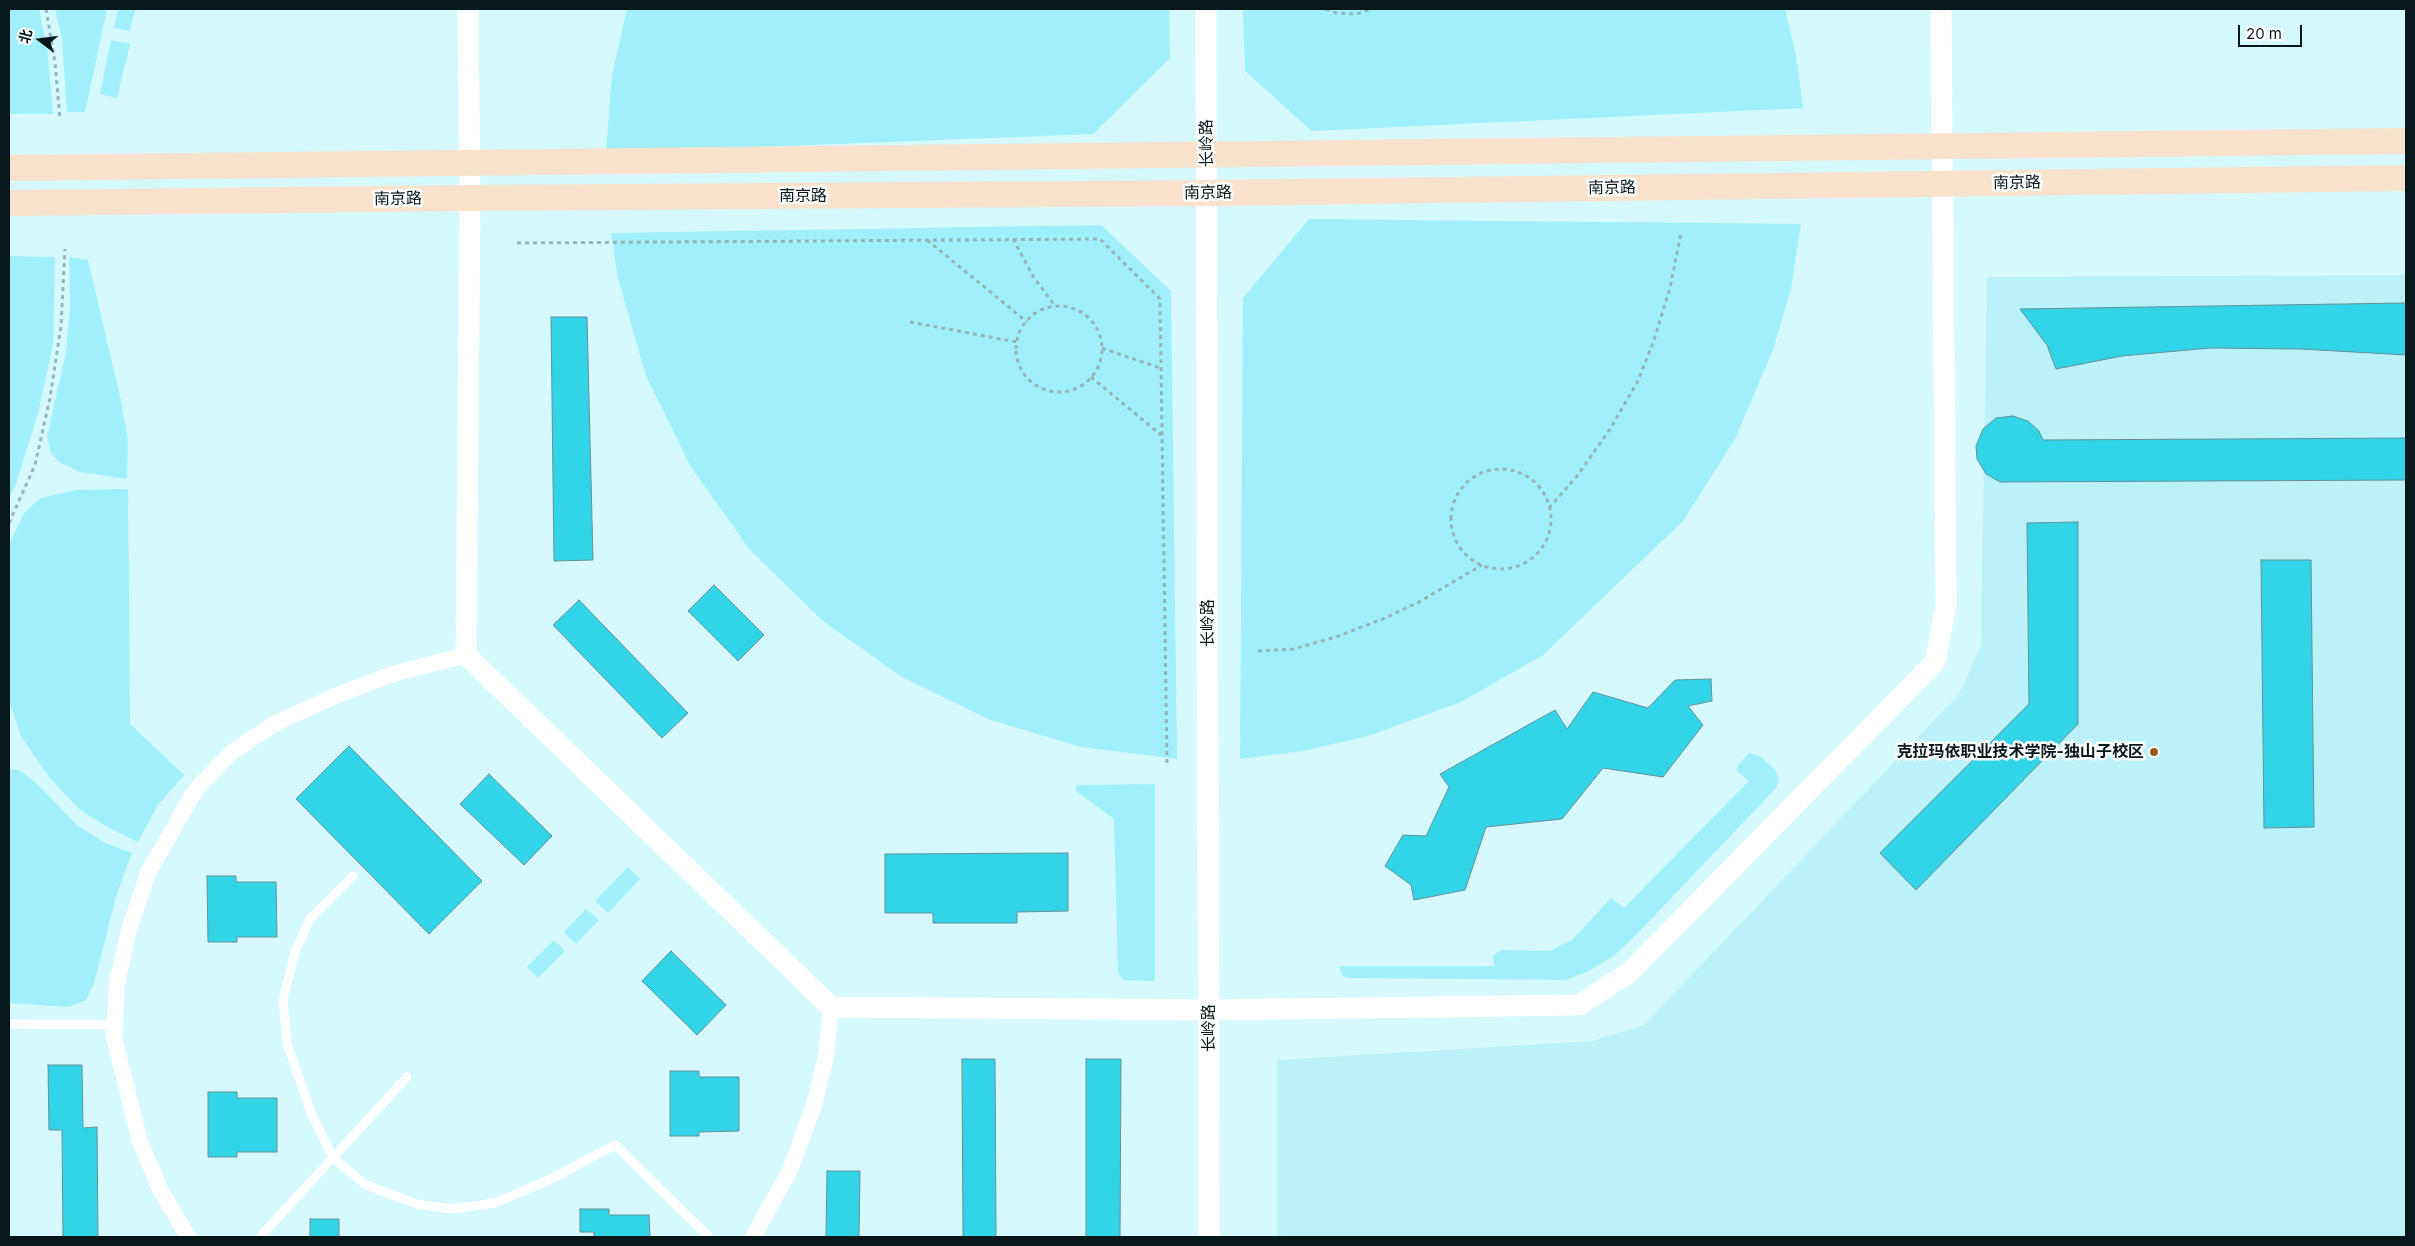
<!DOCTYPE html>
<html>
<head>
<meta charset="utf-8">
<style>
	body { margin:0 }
	#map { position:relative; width:2415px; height:1246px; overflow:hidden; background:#d5f9fe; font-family:Inter,"Noto Sans SC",sans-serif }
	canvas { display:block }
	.frame { position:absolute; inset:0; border:10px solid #07181a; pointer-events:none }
	.north { position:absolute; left:15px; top:15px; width:50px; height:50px; -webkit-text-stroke:4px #fefefe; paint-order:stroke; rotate:285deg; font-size:14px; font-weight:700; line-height:20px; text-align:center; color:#07181a }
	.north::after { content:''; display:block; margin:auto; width:18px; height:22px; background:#07181a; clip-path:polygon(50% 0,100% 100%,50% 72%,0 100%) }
	.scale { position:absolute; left:2238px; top:25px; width:64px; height:22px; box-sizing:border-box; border:2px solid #07181a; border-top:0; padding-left:6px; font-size:15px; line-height:18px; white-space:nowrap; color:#07181a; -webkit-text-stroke:4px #fefefe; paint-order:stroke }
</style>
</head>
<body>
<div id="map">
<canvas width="2415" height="1246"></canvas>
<div class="frame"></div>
<div class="north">北</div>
<div class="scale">20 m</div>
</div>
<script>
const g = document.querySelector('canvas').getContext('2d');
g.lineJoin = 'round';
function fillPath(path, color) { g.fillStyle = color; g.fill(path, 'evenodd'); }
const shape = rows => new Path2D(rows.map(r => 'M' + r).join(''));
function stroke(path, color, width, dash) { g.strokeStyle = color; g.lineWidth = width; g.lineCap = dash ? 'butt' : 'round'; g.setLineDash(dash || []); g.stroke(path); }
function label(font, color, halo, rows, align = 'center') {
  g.font = font + ' Inter,"Noto Sans SC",sans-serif'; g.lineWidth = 5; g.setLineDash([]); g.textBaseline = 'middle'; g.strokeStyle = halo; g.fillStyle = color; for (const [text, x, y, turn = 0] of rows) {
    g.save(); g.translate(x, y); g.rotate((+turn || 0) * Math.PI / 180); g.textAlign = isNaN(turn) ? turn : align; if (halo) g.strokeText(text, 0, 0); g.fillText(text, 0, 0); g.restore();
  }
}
const built = shape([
	[2406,275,2406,1237,1277,1237,1277,1060,1593,1041,1644,1025,1959,694,1981,646,1987,277]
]);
const green = shape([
	[9,9,39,9,48,55,53,114,9,114],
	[55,9,107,9,85,112,67,112,62,38],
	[118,9,135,9,130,31,114,28],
	[627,9,1169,9,1170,58,1093,134,606,153,612,75],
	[1243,9,1785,9,1796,56,1803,108,1312,131,1245,71],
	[111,40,130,44,117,98,100,94],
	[1309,219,1801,224,1791,288,1773,350,1735,439,1683,521,1543,655,1461,702,1368,736,1303,751,1240,759,1243,298],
	[1101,225,1171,291,1177,759,1081,747,988,719,902,677,823,621,750,550,691,467,646,376,618,278,611,233],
	[9,256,55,257,53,345,38,413,16,484,9,499],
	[69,257,88,260,121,401,128,440,127,479,80,472,59,462,51,453,47,437,66,352,70,306],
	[128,489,130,724,184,775,157,806,138,842,111,829,80,810,48,776,21,736,9,701,9,544,25,512,41,498,76,490],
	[1749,753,1760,756,1775,770,1779,779,1776,788,1637,934,1615,955,1587,972,1565,980,1348,978,1343,976,1339,966,1494,966,1493,956,1501,950,1549,951,1572,940,1611,898,1624,908,1749,781,1737,771,1738,765],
	[12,769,21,771,38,785,77,825,105,843,132,853,117,893,94,983,86,1000,69,1007,9,1003,9,771],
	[1155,784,1155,981,1123,980,1118,972,1114,819,1076,791,1076,785],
	[628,867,640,879,608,913,595,901],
	[586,909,599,920,576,944,564,932],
	[554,940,565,951,538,978,527,967]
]);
const building = shape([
	[2406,303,2406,355,2301,349,2210,348,2122,356,2056,369,2047,345,2020,309,2406,303],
	[551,317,587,317,593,560,554,561,551,317],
	[2013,416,2028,421,2039,431,2043,440,2406,438,2406,480,2000,482,1986,474,1977,459,1976,446,1983,429,1996,418,2013,416],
	[2078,522,2078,724,1916,890,1880,853,2029,704,2027,523,2078,522],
	[2261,560,2311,560,2314,827,2264,828,2261,560],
	[714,585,764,635,738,661,688,611,714,585],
	[579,600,688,713,662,738,553,625,579,600],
	[1711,679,1712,701,1688,706,1703,725,1663,777,1603,768,1562,819,1486,827,1465,890,1414,900,1411,885,1385,866,1403,835,1426,836,1449,787,1440,774,1555,710,1567,729,1593,692,1648,708,1675,680,1711,679],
	[349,746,482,881,429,934,296,799,349,746],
	[489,774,552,836,524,865,460,804,489,774],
	[1068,853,1068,911,1017,912,1017,923,933,923,933,913,885,913,885,854,1068,853],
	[207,876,236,876,236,882,276,882,277,937,237,937,237,942,208,942,207,876],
	[671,951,726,1005,697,1035,642,981,671,951],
	[962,1059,995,1059,996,1237,963,1237,962,1059],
	[1086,1059,1121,1059,1120,1237,1086,1237,1086,1059],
	[48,1065,82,1065,83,1128,97,1127,98,1237,63,1237,62,1130,49,1130,48,1065],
	[670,1071,699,1071,699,1077,739,1077,739,1131,699,1132,699,1136,670,1136,670,1071],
	[208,1092,237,1092,237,1098,277,1098,277,1152,237,1152,237,1157,208,1157,208,1092],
	[827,1171,860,1171,859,1237,826,1237,827,1171],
	[580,1209,609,1209,609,1215,649,1215,650,1237,594,1237,594,1232,580,1232,580,1209],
	[310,1219,339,1219,339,1237,310,1237,310,1219]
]);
const path = shape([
	[46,9,55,63,60,119],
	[1326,9,1336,13,1357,14,1371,9],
	[1013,239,1033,276,1055,306],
	[927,240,1027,322],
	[517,243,1100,239,1160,299,1167,763],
	'1016 349a43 43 0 1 1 86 0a43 43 0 1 1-86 0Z',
	[910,322,1017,342],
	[1102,348,1160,368],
	[1091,377,1161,435],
	'1451 519a50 50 0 1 1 100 0a50 50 0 1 1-100 0Z',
	[1549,508,1577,476,1610,429,1638,381,1654,340,1670,288,1681,233],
	[9,523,35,465,50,398,61,326,65,249],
	[1258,651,1293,649,1336,637,1385,618,1419,602,1482,565]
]);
const service = shape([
	[353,876,310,919,295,952,283,1000,287,1043,311,1113,333,1158,366,1185,417,1204,451,1209,495,1203,549,1180,615,1145,709,1237],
	[9,1024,114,1025],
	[260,1237,407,1077]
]);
const minor = shape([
	[188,1237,160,1189,140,1142,114,1037,117,983,129,930,148,873,196,789,232,752,276,723,337,695,396,673,466,655],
	[753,1237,790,1170,814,1105,826,1056,831,1007]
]);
const tertiary = shape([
	[468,9,470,198,466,655,831,1007,1209,1010,1579,1005,1630,972,1935,662,1946,605,1941,9],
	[1206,9,1209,1237]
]);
const primary = shape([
	[9,168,2406,141],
	[9,203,470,198,1208,193,2406,178]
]);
const markers = [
	[2154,752,5,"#99601d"]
];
const streetNames = [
	["长岭路",1207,143,-91],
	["南京路",2017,183,-1],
	["南京路",1612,188,-1],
	["南京路",1208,193,-1],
	["南京路",803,196],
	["南京路",398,199,-1],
	["长岭路",1208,623,-90],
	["长岭路",1209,1028,-90]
];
const poiNames = [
	["克拉玛依职业技术学院-独山子校区",2144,752]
];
fillPath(built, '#bbf2fa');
fillPath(green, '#a0f0fb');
fillPath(building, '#32d5e7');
stroke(building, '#669096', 1);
stroke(path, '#96b4b8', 3, [4, 4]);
stroke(service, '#fff', 9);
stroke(minor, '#fff', 16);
stroke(tertiary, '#fff', 21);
stroke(primary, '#f9e2cc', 26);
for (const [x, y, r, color] of markers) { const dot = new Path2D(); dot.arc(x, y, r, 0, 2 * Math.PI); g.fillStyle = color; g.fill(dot); stroke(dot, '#fefefe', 2); }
label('16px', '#07181a', '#fefefe', streetNames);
label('bold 16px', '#07181a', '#fefefe', poiNames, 'right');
</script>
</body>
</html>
